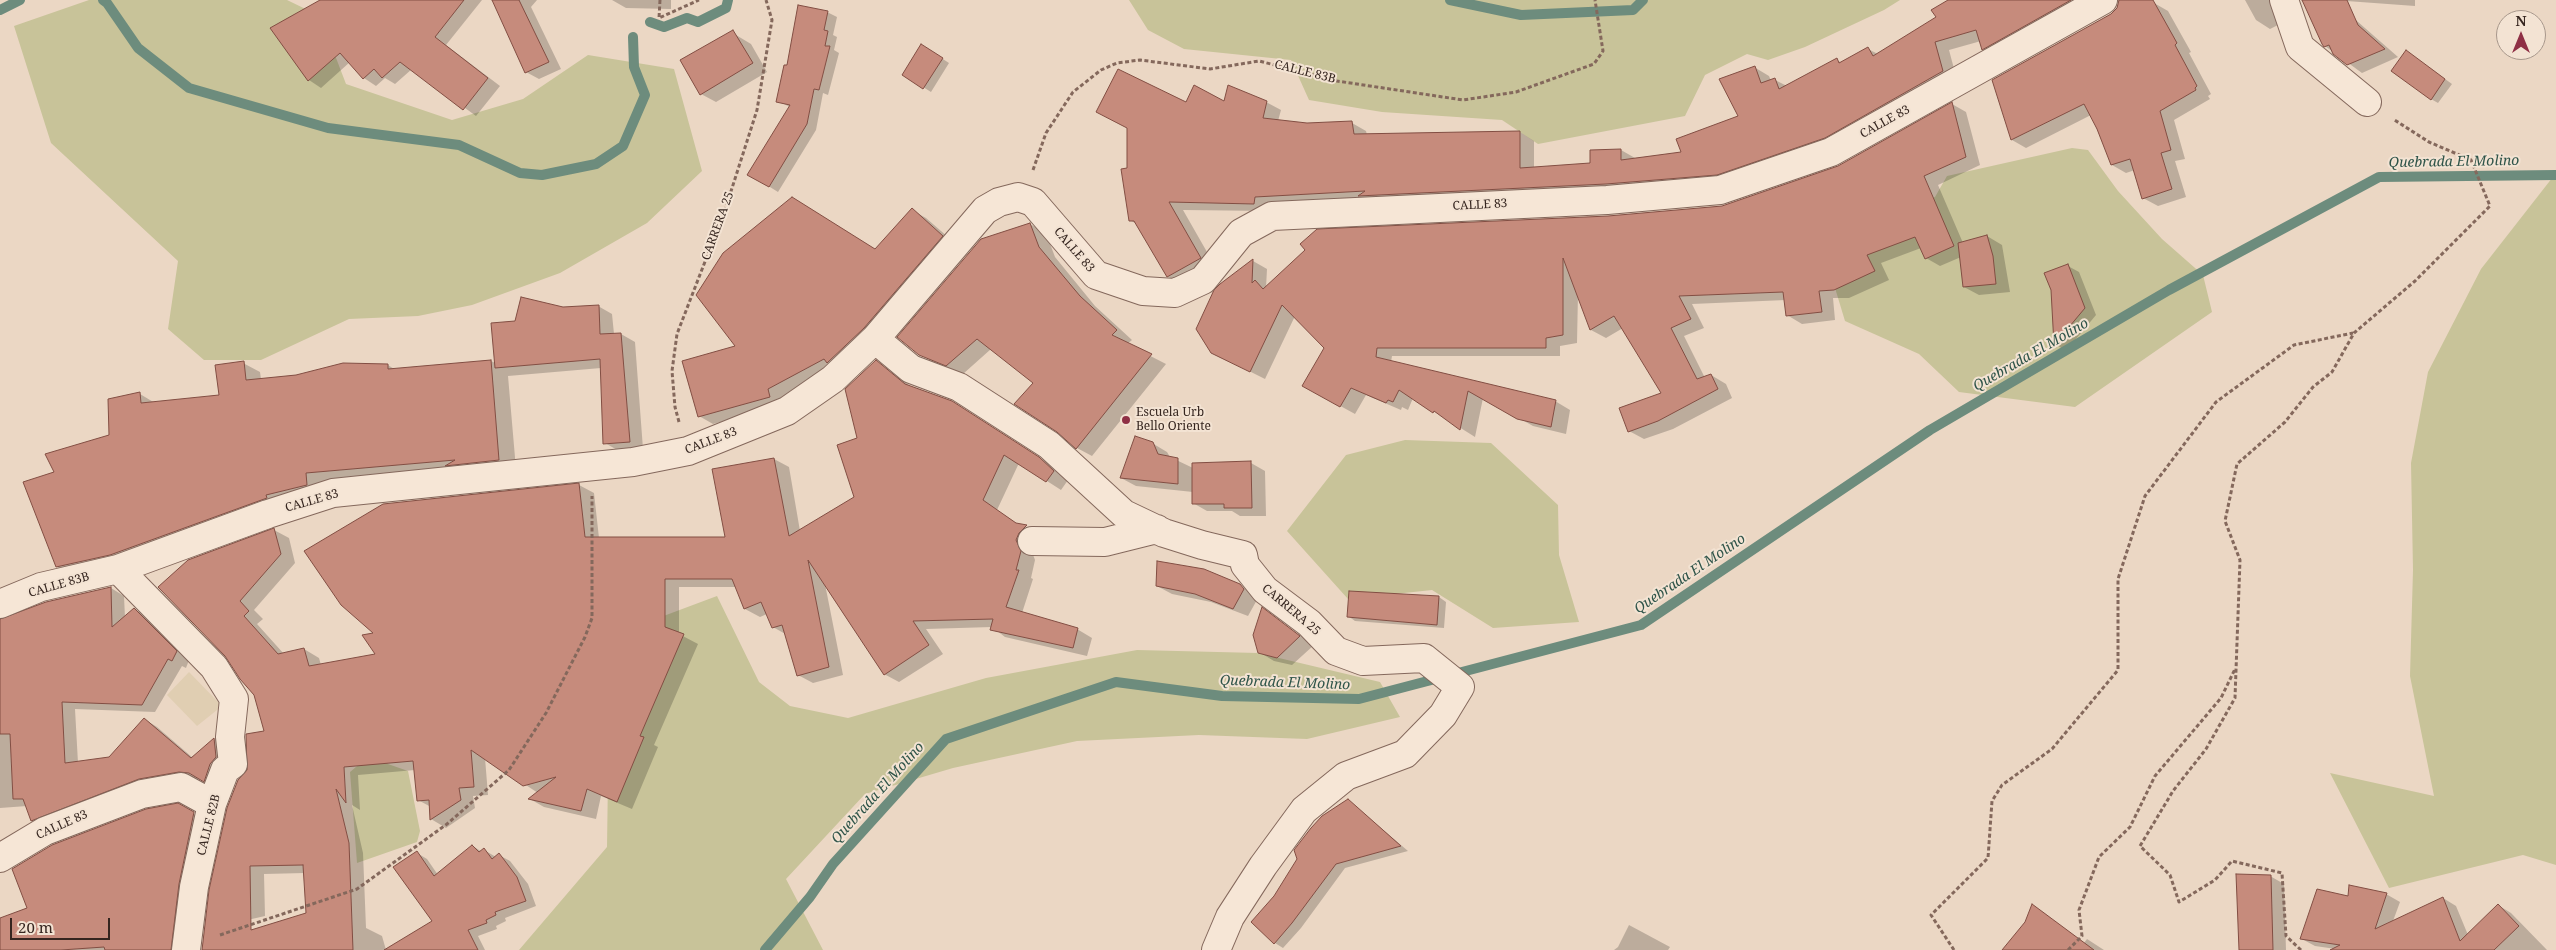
<!DOCTYPE html>
<html>
<head>
<meta charset="utf-8">
<style>
	body { margin:0 }
	#map { position:relative; width:2556px; height:950px; overflow:hidden; background:#ebd7c4; font-family:"Noto Serif",serif }
	canvas { display:block }
	.north { position:absolute; left:2496px; top:10px; width:50px; height:50px; box-sizing:border-box; background:#f3e3d3; border:1px solid #a7978b; border-radius:50%; rotate:0deg; font-size:14px; font-weight:700; line-height:20px; text-align:center; color:#35251f }
	.north::after { content:''; display:block; margin:auto; width:18px; height:22px; background:#8f3045; clip-path:polygon(50% 0,100% 100%,50% 72%,0 100%) }
	.scale { position:absolute; left:10px; top:918px; width:100px; height:22px; box-sizing:border-box; border:2px solid #35251f; border-top:0; padding-left:6px; font-size:15px; line-height:18px; white-space:nowrap; color:#35251f; -webkit-text-stroke:4px #f3e3d3; paint-order:stroke }
</style>
</head>
<body>
<div id="map">
<canvas width="2556" height="950"></canvas>
<div class="north">N</div>
<div class="scale">20 m</div>
</div>
<script>
const g = document.querySelector('canvas').getContext('2d');
g.lineJoin = 'round';
function fillPath(path, color) { g.fillStyle = color; g.fill(path, 'evenodd'); }
const shape = rows => new Path2D(rows.map(r => 'M' + r).join(''));
function stroke(path, color, width, dash) { g.strokeStyle = color; g.lineWidth = width; g.lineCap = dash ? 'butt' : 'round'; g.setLineDash(dash || []); g.stroke(path); }
function label(font, color, halo, rows, align = 'center') {
  g.font = font + ' "Noto Serif",serif'; g.lineWidth = 4; g.setLineDash([]); g.textBaseline = 'middle'; g.strokeStyle = halo; g.fillStyle = color; for (const [text, x, y, turn = 0] of rows) {
    g.save(); g.translate(x, y); g.rotate((+turn || 0) * Math.PI / 180); g.textAlign = isNaN(turn) ? turn : align; if (halo) g.strokeText(text, 0, 0); g.fillText(text, 0, 0); g.restore();
  }
}
const farmland = shape([
	[189,672,222,706,197,726,167,695]
]);
const green = shape([
	[89,0,287,0,320,16,346,84,452,120,523,99,588,55,674,69,702,171,647,223,560,273,472,305,418,316,349,319,261,360,204,360,168,329,178,261,51,143,14,26],
	[1129,0,1900,0,1884,10,1805,47,1768,60,1747,54,1705,75,1685,116,1538,144,1502,120,1382,112,1309,100,1291,60,1184,49,1148,30],
	[2072,148,2088,150,2118,191,2162,239,2203,275,2212,312,2075,407,1959,392,1919,354,1845,321,1822,245,1896,212,1935,197,1947,176],
	[2556,173,2556,865,2523,855,2389,888,2330,773,2434,796,2410,676,2413,570,2411,463,2428,372,2481,269],
	[1405,440,1491,443,1558,505,1559,555,1579,622,1493,628,1432,590,1348,599,1287,531,1346,455],
	[717,596,759,682,790,706,848,718,986,678,1137,650,1258,653,1380,682,1400,717,1307,739,1199,735,1077,741,953,768,865,794,786,879,823,950,519,950,607,847,610,636],
	[375,751,388,764,408,771,420,831,417,842,357,863,350,772]
]);
const shadow = shape([
	[323,0,482,0,446,45,500,86,476,116,412,69,395,84,385,78,376,86,364,78,350,62,321,88,309,80,272,29],
	[493,0,537,0,531,7,561,69,539,79,526,72],
	[612,0,671,0,671,9,626,8],
	[1950,0,2099,0,1998,57,1983,49,1981,41,1949,50,1957,80,1732,182,1269,211,1183,210,1215,266,1182,284,1167,276,1138,225,1130,220,1128,169,1187,104,1266,102,1281,110,1278,121,1307,124,1352,123,1366,131,1367,135,1520,132,1534,141,1534,168,1592,164,1621,150,1635,158,1683,153,1740,117,1754,67,1769,76,1771,81,1775,80,1787,86,1837,60,1842,63,1868,49,1878,54,1938,18],
	[2245,0,2286,0,2286,21,2270,29,2256,20],
	[2303,0,2415,0,2415,6,2333,0,2398,57,2362,73,2325,46],
	[2154,3,2168,11,2191,52,2189,53,2211,94,2208,96,2210,99,2174,120,2185,159,2175,161,2186,197,2158,206,2143,198,2135,170,2126,173,2112,165,2091,115,2026,148,2012,140],
	[827,12,837,17,833,35,837,37,834,50,839,53,828,95,823,93,816,130,778,192,749,174,790,107,778,101,788,67],
	[736,35,751,44,767,72,716,102,701,94],
	[929,50,949,63,931,92,904,75],
	[2413,56,2452,84,2438,103,2431,99],
	[1952,104,1966,112,1980,165,1938,185,1963,243,1987,236,2002,245,2010,292,1979,295,1964,287,1961,257,1940,266,1926,258,1921,248,1881,263,1889,280,1849,298,1833,298,1835,320,1802,324,1787,315,1786,300,1692,304,1704,328,1684,336,1705,378,1711,375,1726,384,1732,398,1673,429,1644,439,1629,431,1663,393,1623,328,1606,338,1591,330,1578,293,1577,343,1560,346,1560,356,1392,356,1391,362,1555,401,1570,410,1566,434,1533,426,1483,398,1475,437,1413,398,1408,410,1402,407,1401,410,1366,395,1355,414,1304,386,1325,348,1295,316,1265,379,1211,352,1253,261,1267,269,1266,288,1608,217,1725,206,1839,167],
	[912,210,926,218,956,244,837,367,782,398,783,405,713,424,699,416,737,347,876,250],
	[1030,224,1046,233,1055,257,1095,306,1132,340,1127,344,1166,364,1092,456,1077,448,1035,383,991,349,963,374,936,364,920,354],
	[2068,266,2079,272,2096,315,2066,351,2055,344,2052,290],
	[598,306,612,314,614,334,621,334,635,342,643,449,619,451,605,443,601,368,508,376,516,469,322,482,74,576,57,567,56,473,110,436,140,394,155,403,220,396,243,363,260,372,261,379,388,365,394,369,491,361,495,363,516,322,563,309],
	[876,361,913,388,967,411,1054,467,1068,480,1061,490,1019,463,997,510,1019,525,1040,534,1031,549,1035,560,1031,578,1033,579,1022,613,1077,629,1092,638,1087,656,1005,637,992,627,926,629,943,654,899,682,884,674,825,584,843,675,813,683,798,675,787,635,773,627,767,614,760,617,745,609,737,587,679,587,679,634,698,644,654,745,658,747,632,809,601,796,596,819,544,807,530,799,538,793,485,758,488,795,473,796,475,808,446,828,431,819,431,807,418,800,415,770,358,775,360,810,352,805,363,853,366,928,382,936,386,950,204,950,307,914,305,873,264,874,265,916,221,926,249,770,266,732,255,694,226,655,159,587,274,530,289,538,295,563,254,610,263,619,257,624,284,654,304,649,319,658,321,665,377,655,375,633,579,485,594,493,599,538,726,538,774,459,789,467,800,531,855,498,859,439],
	[1152,443,1167,452,1170,457,1193,468,1251,463,1265,471,1266,516,1240,516,1232,511,1207,511,1193,503,1193,492,1136,486,1121,478],
	[1240,585,1258,598,1248,616,1211,602,1172,594,1157,586],
	[111,588,124,596,125,618,134,609,148,617,189,660,186,668,182,666,155,712,75,709,78,763,110,758,144,719,157,727,193,758,215,739,227,747,217,788,203,780,193,778,45,828,32,821,27,806,0,808,0,620],
	[1439,597,1446,602,1444,628,1355,621,1348,616],
	[1262,609,1314,645,1292,665,1274,661,1259,652],
	[1348,800,1408,851,1345,868,1301,928,1283,948,1275,943],
	[178,805,208,822,188,933,112,950,0,950,0,919,29,908],
	[473,846,482,852,484,850,496,857,499,855,510,861,528,884,536,906,505,918,506,921,496,926,497,929,478,936,485,950,393,950,433,922,417,853,427,859,438,875],
	[2270,876,2284,884,2286,950,2241,950],
	[2386,894,2400,902,2393,921,2443,898,2456,906,2468,935,2498,905,2511,913,2547,950,2343,950,2315,946,2302,939,2349,897],
	[2033,906,2084,943,2087,939,2104,950,2004,950,2026,923],
	[1629,925,1670,947,1668,950,1614,950,1618,947]
]);
const stream = shape([
	[103,0,107,3,138,48,189,88,328,128,459,145,520,173,542,175,596,164,623,146,645,95,634,67,633,37],
	[1450,0,1521,15,1633,10,1643,0],
	[0,10,20,0],
	[650,22,664,27,687,18,698,22,726,8,728,0],
	[765,950,810,897,833,864,946,739,1116,682,1222,696,1359,699,1641,625,1930,430,2169,290,2379,177,2556,175]
]);
const building = shape([
	[320,0,464,0,435,37,488,78,463,110,400,62,382,78,374,69,363,79,340,53,308,81,270,28,320,0],
	[492,0,519,0,549,62,525,73,492,0],
	[1948,0,2071,0,1982,50,1976,30,1935,42,1943,71,1825,138,1717,175,1606,184,1358,196,1365,191,1255,197,1254,204,1169,202,1201,258,1167,277,1134,221,1129,221,1121,169,1127,168,1127,128,1096,112,1118,69,1186,102,1194,85,1224,101,1228,85,1267,101,1263,118,1307,123,1352,121,1354,134,1520,131,1520,168,1590,163,1590,150,1621,149,1621,160,1681,152,1676,139,1738,116,1719,79,1755,66,1761,83,1775,78,1779,89,1837,58,1839,63,1868,47,1873,56,1936,17,1931,10,1948,0],
	[2119,0,2153,0,2177,43,2175,45,2197,86,2195,88,2196,90,2160,111,2171,150,2161,153,2172,189,2142,199,2130,159,2111,165,2097,129,2084,104,2011,140,1992,80,2111,14,2117,8,2119,0],
	[2302,0,2347,0,2358,25,2385,49,2347,65,2333,54,2329,45,2324,47,2322,44,2302,0],
	[798,5,828,11,824,30,828,31,825,46,830,46,819,90,814,89,807,124,769,187,747,175,790,105,776,102,784,65,787,65,798,5],
	[733,30,753,63,700,95,680,60,733,30],
	[921,44,943,58,923,89,902,75,921,44],
	[2406,50,2445,79,2431,100,2391,71,2406,50],
	[1952,102,1966,157,1924,176,1954,246,1925,259,1915,237,1867,255,1875,271,1834,290,1819,291,1822,312,1786,316,1783,292,1679,296,1691,319,1671,328,1697,379,1711,374,1718,389,1658,421,1628,432,1619,408,1661,393,1614,316,1590,330,1563,258,1563,335,1546,338,1546,348,1377,348,1376,357,1556,400,1551,427,1517,419,1468,391,1460,430,1434,411,1433,413,1399,390,1393,402,1388,400,1386,403,1351,388,1340,407,1302,386,1324,348,1282,305,1250,372,1211,353,1196,329,1214,290,1220,284,1253,259,1252,283,1255,280,1263,289,1305,250,1300,244,1317,229,1608,216,1722,206,1838,166,1952,102],
	[792,197,875,249,912,208,943,236,864,328,827,363,824,359,768,389,770,397,698,417,682,361,735,346,696,295,723,253,792,197],
	[1030,223,1039,247,1080,296,1117,330,1112,335,1152,354,1076,449,1057,432,1014,404,1033,383,977,339,946,366,919,355,897,337,981,239,1030,223],
	[1987,235,1993,256,1996,284,1963,287,1958,243,1987,235],
	[2068,264,2085,308,2054,345,2051,290,2044,273,2068,264],
	[521,297,563,307,599,305,600,334,621,333,630,442,603,444,600,359,495,368,491,323,515,321,521,297],
	[491,360,499,460,445,466,455,460,306,473,307,485,266,495,267,498,110,555,56,567,23,482,54,472,45,454,109,435,108,399,140,392,141,403,219,395,215,365,244,361,246,380,296,375,343,363,388,364,388,369,491,360],
	[876,360,905,384,952,401,1039,457,1054,471,1046,482,1004,455,983,500,1016,523,1027,525,1019,533,1016,540,1021,551,1016,570,1019,570,1006,607,1078,628,1073,648,990,630,993,619,913,621,929,645,884,675,808,560,829,667,797,676,782,625,772,628,761,602,744,609,732,579,665,579,665,627,684,634,640,736,644,737,617,802,587,789,581,811,528,799,556,777,523,786,471,750,474,787,459,788,461,800,430,820,429,800,417,801,413,761,344,767,346,803,336,789,349,843,353,950,202,950,209,890,227,808,238,780,247,770,246,734,264,731,254,695,240,679,225,656,158,587,188,560,274,528,281,554,240,601,249,611,244,616,278,654,304,648,309,666,375,654,362,635,373,633,341,605,304,551,383,504,579,483,585,537,725,537,712,469,774,458,789,536,854,497,837,445,857,438,845,389,876,360],
	[303,865,306,913,251,930,250,866,303,865],
	[1135,436,1153,442,1158,454,1178,458,1178,484,1120,478,1135,436],
	[1251,461,1252,508,1224,508,1224,504,1192,504,1192,463,1251,461],
	[1157,561,1204,569,1240,584,1244,589,1233,609,1195,594,1156,586,1157,561],
	[111,587,112,627,134,608,177,651,172,661,168,659,142,705,62,702,65,763,109,757,144,718,191,758,214,738,216,757,210,764,204,782,189,773,179,772,139,779,31,821,23,799,13,799,10,734,0,734,0,619,46,602,111,587],
	[1349,591,1439,596,1437,625,1347,617,1349,591],
	[1262,607,1300,636,1277,658,1258,653,1253,635,1262,607],
	[1348,799,1401,846,1336,864,1292,923,1274,944,1251,922,1274,896,1297,859,1294,850,1311,828,1322,816,1348,799],
	[178,803,194,812,179,884,171,950,105,950,104,947,61,950,0,950,0,918,27,908,12,869,52,845,146,809,178,803],
	[472,845,479,852,484,848,492,859,499,853,517,877,526,901,495,912,496,915,486,920,487,923,468,930,478,950,384,950,432,921,393,867,417,851,434,876,472,845],
	[2236,874,2271,875,2273,950,2239,950,2236,874],
	[2349,885,2387,893,2375,929,2443,897,2460,941,2498,904,2519,926,2494,950,2330,950,2340,945,2300,939,2317,889,2348,896,2349,885],
	[2032,904,2094,950,2002,950,2025,922,2032,904]
]);
const path = shape([
	[660,0,659,18,699,0],
	[1033,170,1046,133,1073,92,1101,70,1117,63,1140,60,1210,69,1259,61,1337,81,1463,100,1516,92,1594,64,1603,51,1595,0],
	[679,422,675,407,672,371,677,334,725,210,757,110,772,20,766,0],
	[220,935,357,889,447,824,509,770,546,713,585,637,592,618,592,496],
	[1954,950,1931,915,1988,858,1992,801,2002,785,2052,749,2118,670,2118,579,2145,496,2216,402,2294,345,2353,333],
	[2068,950,2082,936,2079,910,2099,857,2130,827,2155,776,2221,698,2235,669],
	[2301,950,2286,936,2282,873,2232,861,2215,880,2179,902,2170,875,2140,846,2173,791,2206,749,2235,698,2240,560,2225,521,2237,464,2285,422,2313,387,2332,372,2354,333,2415,281,2490,206,2471,160,2429,142,2393,119]
]);
const street = shape([
	[2284,0,2300,47,2367,102],
	[875,339,911,369,959,387,1049,445,1124,514,1164,533,1202,545,1243,555,1245,565,1265,590,1309,623,1336,651,1363,661,1424,658,1460,687,1443,715,1405,754,1346,776,1304,810,1263,866,1230,917,1216,950],
	[1032,541,1105,542,1157,529],
	[118,569,214,667,234,699,230,737,233,764,225,770,212,804,194,887,186,950],
	[0,604,41,587,118,569,268,514,333,493,633,462,688,451,787,411,833,379,875,339,985,210,999,202,1018,197,1033,202,1096,275,1143,291,1175,293,1203,280,1241,233,1272,216,1607,200,1720,190,1831,152,2103,0],
	[0,858,45,831,142,794,181,787,212,804]
]);
const markers = [
	[1126,420,5,"#8f3045"]
];
const streetNames = [
	["CALLE 83B",1305,72,14],
	["CALLE 83",1885,122,-29],
	["CALLE 83",1480,205,-3],
	["CARRERA 25",718,226,-70],
	["CALLE 83",1074,250,49],
	["CALLE 83",711,441,-21],
	["CALLE 83",312,501,-16],
	["CALLE 83B",59,585,-16],
	["CARRERA 25",1291,610,40],
	["CALLE 83",62,825,-24],
	["CALLE 82B",209,825,-76]
];
const poiNames = [
	["Escuela Urb",1136,413],
	["Bello Oriente",1136,427]
];
const waterNames = [
	["Quebrada El Molino",2454,162,-1],
	["Quebrada El Molino",2031,355,-30],
	["Quebrada El Molino",1690,574,-34],
	["Quebrada El Molino",1285,683,2],
	["Quebrada El Molino",878,793,-48]
];
fillPath(farmland, '#e0ceb2');
fillPath(green, '#c8c399');
fillPath(shadow, '#0003');
stroke(stream, '#6d8c7d', 10);
fillPath(building, '#c68b7c');
stroke(building, '#824e43', 1);
stroke(street, '#84685c', 30);
stroke(path, '#84685c', 3, [4, 2.5]);
stroke(street, '#f6e6d6', 28);
for (const [x, y, r, color] of markers) { const dot = new Path2D(); dot.arc(x, y, r, 0, 2 * Math.PI); g.fillStyle = color; g.fill(dot); stroke(dot, '#f3e3d3', 2); }
label('12px', '#35251f', '#f3e3d3', streetNames);
label('12px', '#35251f', '#f3e3d3', poiNames, 'left');
label('italic 14px', '#2f5449', '#f3e3d3', waterNames);
</script>
</body>
</html>
